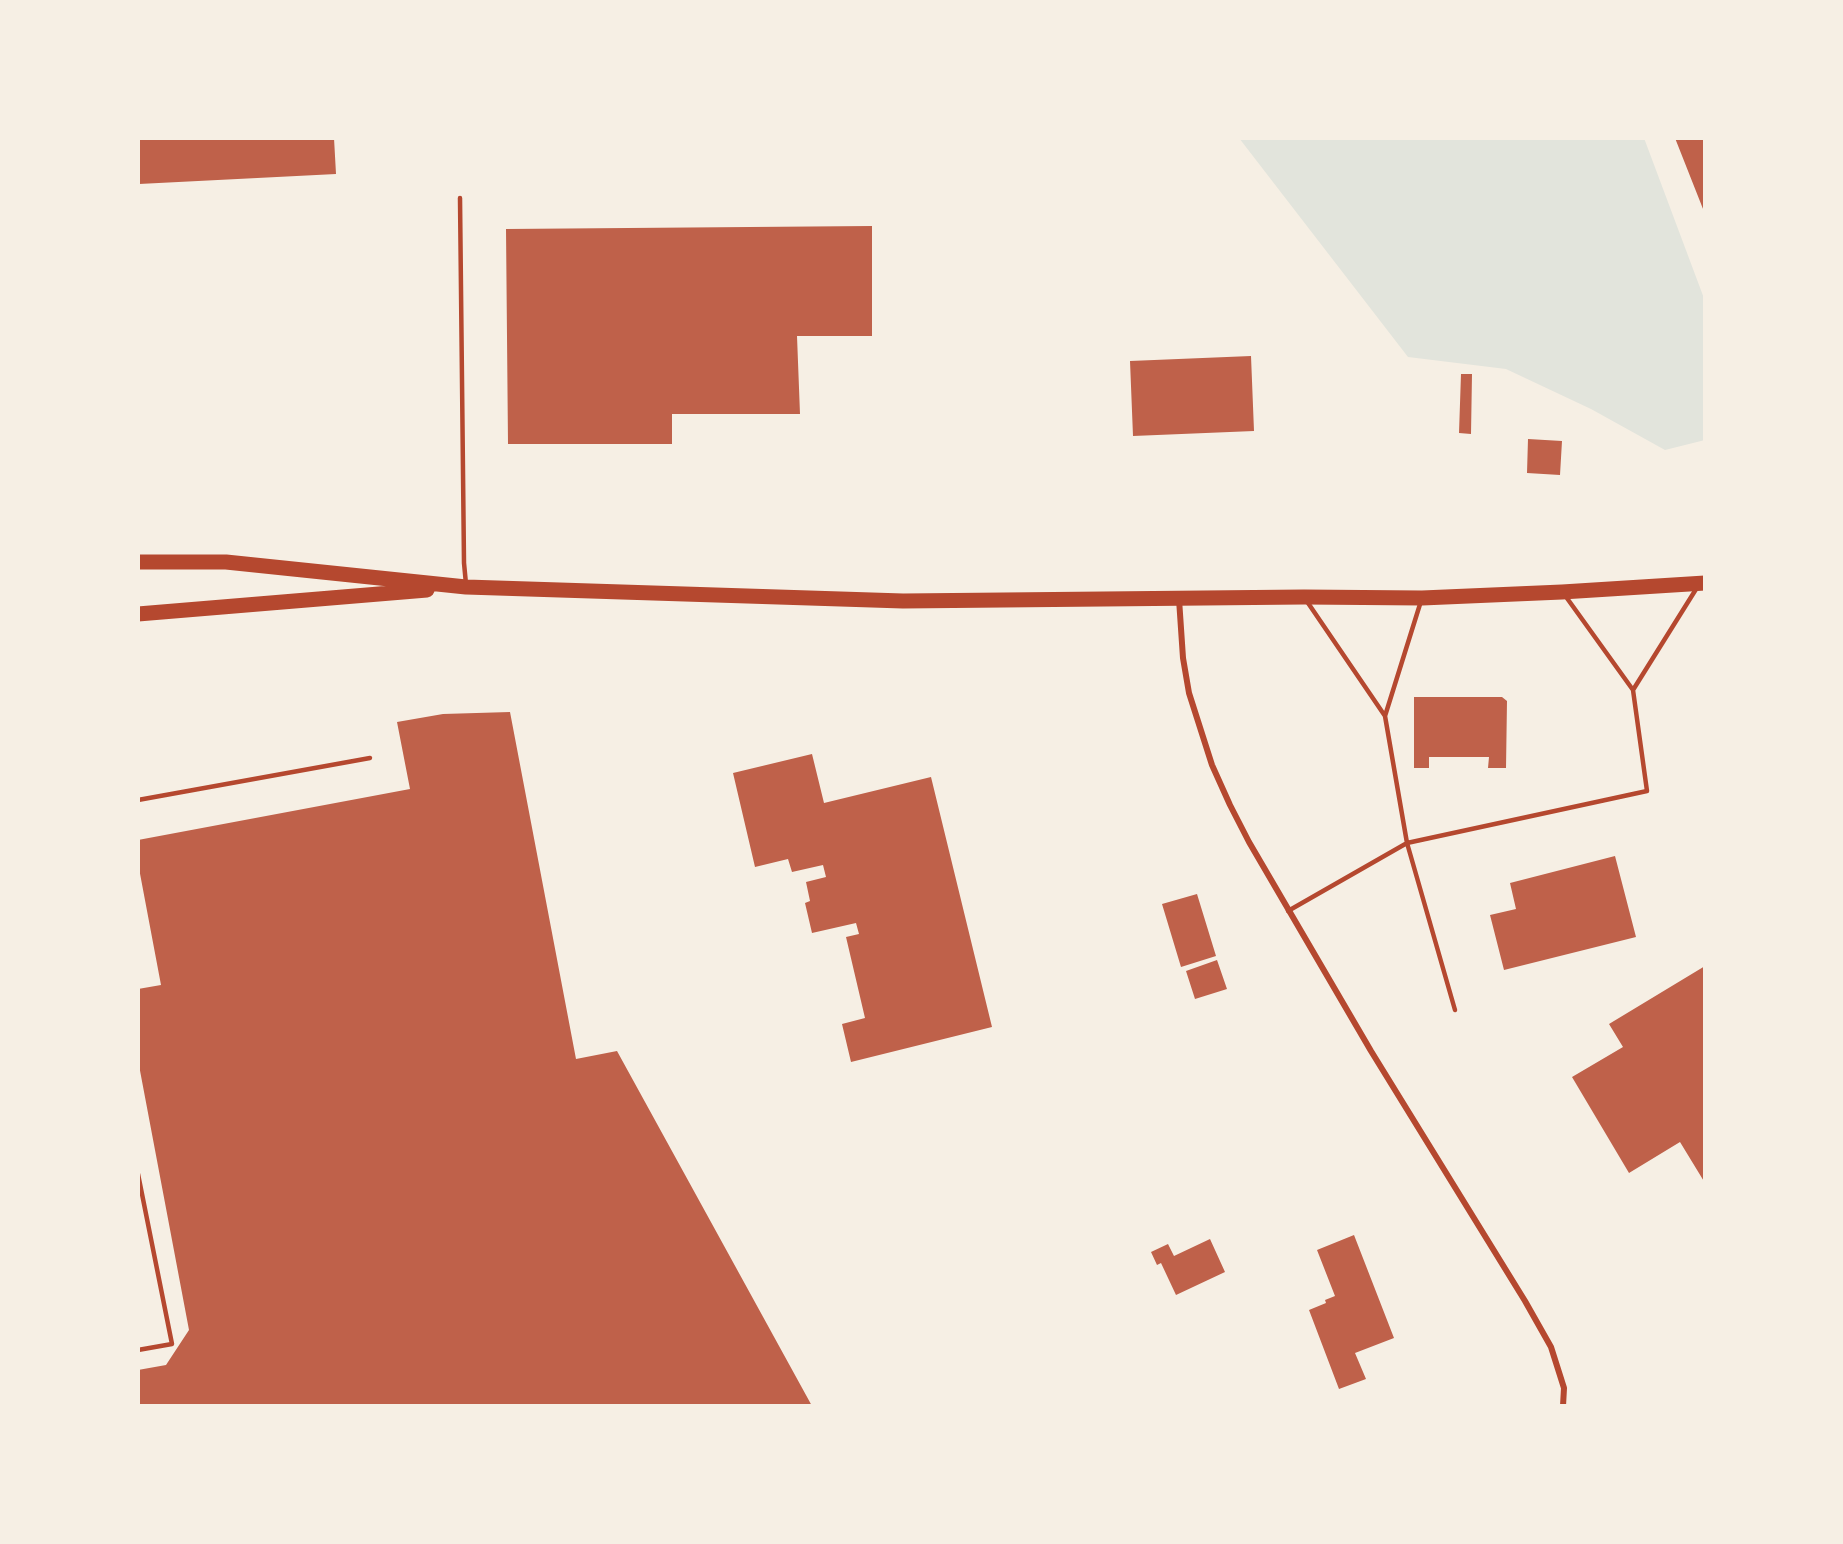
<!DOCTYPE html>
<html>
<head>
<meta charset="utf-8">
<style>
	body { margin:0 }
	#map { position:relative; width:1843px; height:1544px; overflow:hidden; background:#f6efe4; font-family:Raleway,sans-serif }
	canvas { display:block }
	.frame { position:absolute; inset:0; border:140px solid #f6efe4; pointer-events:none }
</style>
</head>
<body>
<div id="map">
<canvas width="1843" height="1544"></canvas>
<div class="frame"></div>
</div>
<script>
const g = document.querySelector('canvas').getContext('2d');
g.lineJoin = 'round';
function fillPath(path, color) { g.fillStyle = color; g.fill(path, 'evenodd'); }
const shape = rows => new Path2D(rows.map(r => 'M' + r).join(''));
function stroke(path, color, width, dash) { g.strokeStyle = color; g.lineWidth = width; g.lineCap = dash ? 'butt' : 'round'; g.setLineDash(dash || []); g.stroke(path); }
const green = shape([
	[1239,138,1644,138,1705,301,1705,440,1665,450,1591,409,1506,369,1408,357]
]);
const building = shape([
	[138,138,334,138,336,174,139,184],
	[1675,138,1705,138,1705,214],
	[872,226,872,336,797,336,800,414,672,414,672,444,508,444,506,229],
	[1251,356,1254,431,1133,436,1130,361],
	[1461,374,1472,374,1471,434,1459,433],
	[1528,439,1562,441,1560,475,1527,473],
	[1414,697,1502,697,1507,701,1506,768,1488,768,1489,757,1429,757,1429,768,1414,768],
	[510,712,576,1059,617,1051,812,1406,138,1406,138,1370,166,1365,189,1330,138,1060,138,989,161,985,138,863,138,840,410,789,397,722,443,714],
	[812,754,824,803,931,777,992,1027,851,1062,842,1024,865,1018,846,937,859,934,856,923,812,933,805,903,810,901,806,882,826,877,823,865,792,872,788,859,755,867,733,773],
	[1615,856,1636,937,1504,970,1490,915,1516,909,1510,883],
	[1197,894,1216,956,1181,967,1162,904],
	[1217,960,1227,989,1195,999,1186,971],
	[1705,966,1705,1183,1680,1142,1629,1173,1572,1077,1623,1047,1609,1024],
	[1354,1235,1394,1338,1355,1353,1366,1379,1339,1389,1309,1310,1326,1303,1325,1300,1335,1296,1317,1250],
	[1210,1239,1225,1272,1176,1295,1161,1263,1157,1265,1151,1252,1168,1244,1174,1256]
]);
const service = shape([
	[460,198,464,563,466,584],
	[1633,690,1698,586],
	[1385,716,1421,601],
	[138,800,370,758],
	[1288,911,1407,843,1385,716,1306,600],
	[1455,1010,1407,843,1647,791,1633,690,1564,594],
	[138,1174,172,1344,138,1350]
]);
const minor = shape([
	[1179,599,1183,658,1189,693,1212,765,1230,805,1249,842,1371,1051,1525,1301,1551,1347,1564,1388,1563,1406]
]);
const primary = shape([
	[138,562,226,562,466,587,903,601,1304,597,1422,598,1562,592,1705,583],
	[138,614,427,590]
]);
fillPath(green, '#e2e4dc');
fillPath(building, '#bf614a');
stroke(service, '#b5482f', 4.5);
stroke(minor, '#b5482f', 6);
stroke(primary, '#b5482f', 15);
</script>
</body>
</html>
